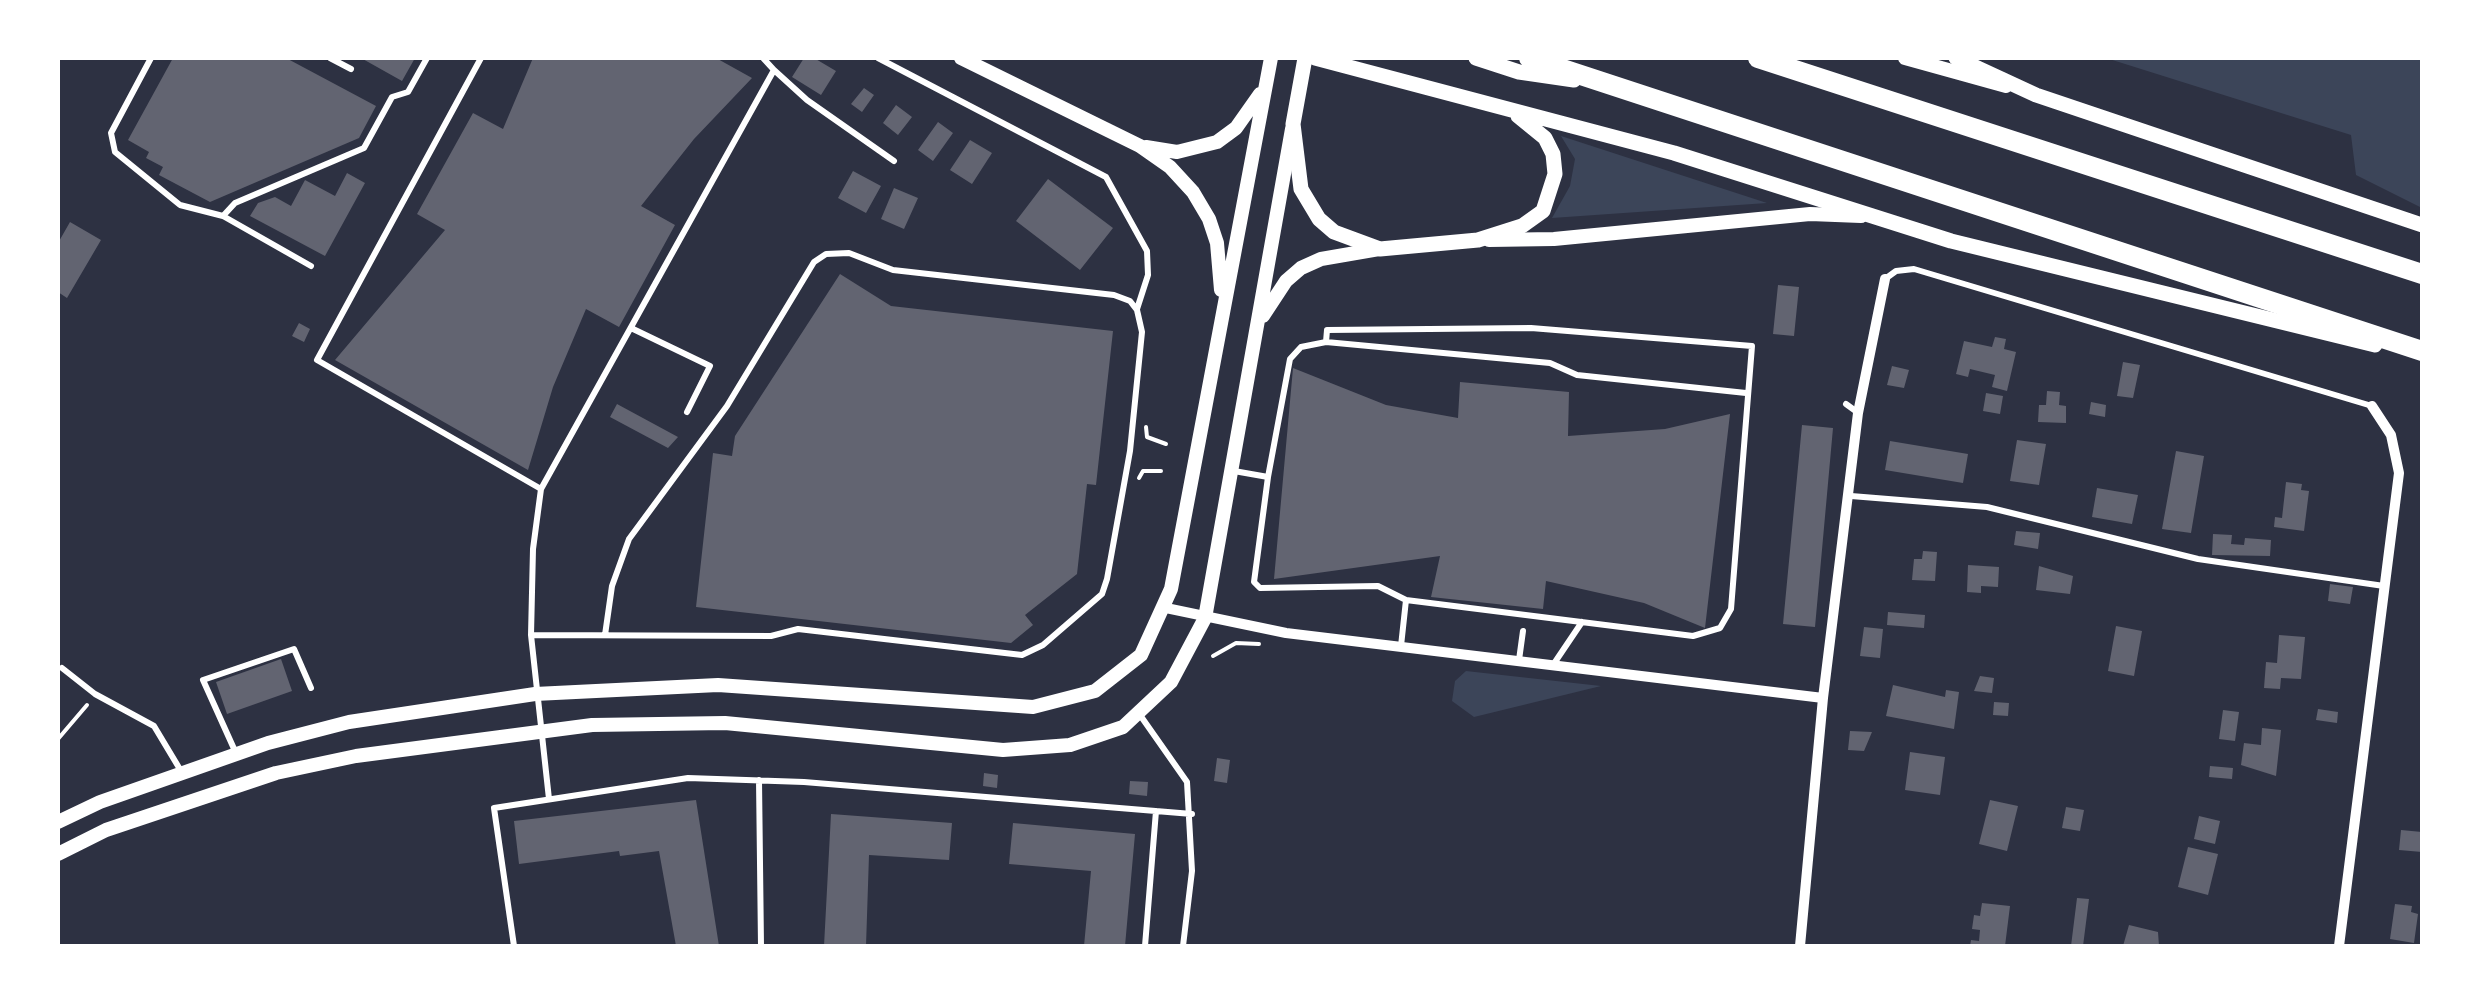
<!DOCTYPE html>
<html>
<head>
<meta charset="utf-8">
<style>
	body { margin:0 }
	#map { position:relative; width:2480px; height:1004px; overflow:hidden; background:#2d3142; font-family:"Libre Baskerville",serif }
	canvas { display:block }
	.frame { position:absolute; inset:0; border:60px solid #fff; pointer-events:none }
</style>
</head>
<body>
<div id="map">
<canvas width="2480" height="1004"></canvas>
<div class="frame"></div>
</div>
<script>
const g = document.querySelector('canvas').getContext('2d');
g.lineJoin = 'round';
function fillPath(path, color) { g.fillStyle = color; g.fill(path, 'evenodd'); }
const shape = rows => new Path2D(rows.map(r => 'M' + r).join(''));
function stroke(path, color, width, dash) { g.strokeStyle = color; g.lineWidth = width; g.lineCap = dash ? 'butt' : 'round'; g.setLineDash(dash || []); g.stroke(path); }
const green = shape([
	[2106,58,2422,58,2422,208,2356,175,2351,135],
	[1561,136,1767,203,1552,218,1570,186,1575,159],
	[1466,671,1601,686,1474,717,1452,701,1455,681]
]);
const building = shape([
	[173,58,286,58,376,106,359,138,210,202,159,175,163,167,146,158,149,152,128,140],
	[361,58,415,58,402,81],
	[533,58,716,58,752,78,694,139,641,206,675,225,619,327,586,309,553,387,528,470,335,360,445,230,417,214,473,113,503,129],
	[804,58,814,58,836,71,821,95,792,77],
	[864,88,874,95,862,112,851,104],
	[896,105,912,117,898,135,883,123],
	[938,122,953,133,933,161,918,150],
	[970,140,992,153,972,184,950,170],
	[853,171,881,186,866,213,838,198],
	[347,173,365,183,325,256,250,216,258,203,275,197,291,206,305,180,335,196],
	[1048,179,1113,228,1080,270,1016,221],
	[894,188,918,198,904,229,881,219],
	[70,222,101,240,67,298,58,292,58,243],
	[840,274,891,306,1113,331,1096,485,1087,484,1077,574,1025,615,1033,625,1011,643,696,607,713,453,732,456,735,436],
	[1778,285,1799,287,1794,336,1773,334],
	[299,323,310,329,304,342,292,336],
	[1995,337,2006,339,2004,349,2016,352,2007,391,1992,387,1995,375,1970,369,1968,377,1956,374,1964,341,1992,347],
	[2123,362,2140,365,2133,398,2117,396],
	[1892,366,1909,370,1904,388,1887,385],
	[1293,368,1386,405,1458,418,1460,382,1569,392,1568,436,1665,429,1730,414,1705,628,1644,603,1546,581,1543,609,1431,597,1440,556,1274,579],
	[2047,391,2060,392,2059,405,2066,406,2066,423,2038,422,2039,405,2046,405],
	[1986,393,2003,396,2000,414,1983,411],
	[2091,402,2106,405,2105,417,2089,414],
	[617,404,678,437,668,448,610,417],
	[1802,425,1833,428,1815,627,1783,624],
	[2017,440,2046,444,2039,485,2010,481],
	[1890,441,1968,454,1963,483,1885,470],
	[2176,451,2204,456,2191,533,2162,529],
	[2286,482,2302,484,2301,490,2309,491,2304,531,2274,527,2275,517,2282,518],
	[2097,488,2138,495,2132,524,2092,517],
	[2016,531,2040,533,2038,549,2014,545],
	[2213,534,2232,535,2231,544,2244,545,2245,538,2271,540,2270,556,2212,555],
	[1923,551,1937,552,1935,581,1912,580,1914,559,1922,559],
	[1968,565,1999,567,1998,587,1981,586,1981,593,1967,592],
	[2039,566,2073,576,2070,594,2036,590],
	[2330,584,2353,587,2350,604,2328,601],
	[1888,612,1925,615,1924,628,1887,625],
	[2116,626,2142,631,2134,676,2108,671],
	[1864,627,1883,629,1880,658,1860,656],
	[2279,635,2305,637,2301,679,2281,678,2280,689,2264,688,2266,662,2277,663],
	[281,659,292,691,227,714,216,682],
	[1980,676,1994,678,1992,693,1974,691],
	[1893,685,1945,697,1946,690,1959,692,1954,729,1886,716],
	[1994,702,2009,703,2008,716,1993,715],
	[2318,709,2338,712,2337,723,2316,720],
	[2223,710,2239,712,2235,741,2219,739],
	[2262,728,2281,730,2276,776,2241,765,2244,743,2261,745],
	[1850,731,1872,732,1864,751,1848,750],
	[1910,752,1945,757,1940,795,1905,790],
	[1217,758,1230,760,1227,783,1214,781],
	[2210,766,2233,768,2232,779,2209,777],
	[984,773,998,775,997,788,983,786],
	[1130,781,1148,782,1147,796,1129,794],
	[696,800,719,946,676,946,659,851,620,856,619,851,519,864,514,821],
	[1990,800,2018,806,2007,851,1979,844],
	[2066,807,2084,810,2080,831,2062,828],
	[831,814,952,823,949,860,869,855,866,946,824,946],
	[2199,816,2220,821,2215,844,2194,839],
	[1013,823,1135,834,1125,946,1084,946,1091,871,1009,864],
	[2401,830,2422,832,2422,852,2399,850],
	[2188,847,2218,854,2208,895,2178,887],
	[2077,898,2089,899,2083,946,2071,946],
	[1982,903,2010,906,2005,946,1970,946,1971,940,1979,941,1980,930,1972,929,1974,915,1980,916],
	[2395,904,2412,906,2411,912,2418,914,2414,943,2390,939],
	[2129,925,2158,932,2159,946,2123,946]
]);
const path = shape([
	[1146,427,1147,437,1166,444],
	[1139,478,1143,471,1161,471],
	[1213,656,1236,643,1259,644],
	[58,739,87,705]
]);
const service = shape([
	[151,58,111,133,115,152,180,205,223,216,311,266],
	[330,58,351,69],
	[481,58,317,360,541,489],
	[763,58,774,70],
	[878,58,1106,177,1147,251,1148,275,1137,309],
	[223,216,235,203,364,148,392,97,408,92,427,58],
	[1885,279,1896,271,1914,269,2372,406],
	[631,328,710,366,687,412],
	[1326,342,1301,347,1290,359,1268,477,1254,582,1260,588,1378,586,1406,600,1693,636,1720,628,1731,609,1752,346,1531,328,1327,330,1326,342,1550,363,1577,375,1746,393],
	[1846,404,1857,412],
	[1234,471,1268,477],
	[1851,496,1987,507,2198,559,2384,586],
	[531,635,771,636,798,629,1022,655,1043,645,1102,594,1107,579,1130,451,1142,332,1137,310,1130,301,1114,295,893,270,849,253,826,254,814,262,727,406,629,539,612,586,605,635],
	[1401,646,1406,600],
	[1519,660,1523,631],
	[1553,665,1582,622],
	[62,668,95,694,154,726,181,771],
	[1140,715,1187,782,1192,871,1183,946],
	[235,751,203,680,294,649,311,688],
	[759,780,761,946],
	[549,799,531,635,533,549,541,489,774,70,807,100,894,161],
	[514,946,494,808,688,778,804,782,1192,814],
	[1145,946,1156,811]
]);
const minor = shape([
	[1166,608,1286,633,1823,698],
	[1800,946,1823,698,1858,413,1885,279],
	[2339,946,2399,473,2391,435,2372,406]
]);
const tertiary = shape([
	[961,58,1140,146,1170,167,1193,192,1209,219,1217,243,1221,290],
	[1905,58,2006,86],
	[1146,147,1177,152,1217,142,1236,128,1260,94],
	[1489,240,1554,239,1810,214,1861,216],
	[1263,316,1286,281,1301,268,1321,259,1379,249],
	[58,822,100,802,268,743,349,722,535,694,718,685,1033,707,1095,691,1141,655,1171,589,1271,58],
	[58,854,106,830,276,773,356,756,592,725,725,723,1003,750,1070,745,1123,727,1171,682,1205,618,1292,129]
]);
const secondary = shape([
	[1305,58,1293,124,1301,189,1319,219,1334,232,1380,249,1478,240,1522,226,1543,211,1555,174,1553,154,1545,138,1518,116],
	[1315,58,1674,153,1951,241,2375,345],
	[1476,58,1519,72,1574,80],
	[1956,58,2036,95,2422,225]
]);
const trunk = shape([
	[1529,58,2422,351],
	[1758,58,2422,274]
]);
fillPath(green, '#3c4559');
fillPath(building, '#626471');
stroke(path, '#fff', 4);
stroke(service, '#fff', 6);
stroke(minor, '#fff', 10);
stroke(tertiary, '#fff', 14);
stroke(secondary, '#fff', 15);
stroke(trunk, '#fff', 20);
</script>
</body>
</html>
